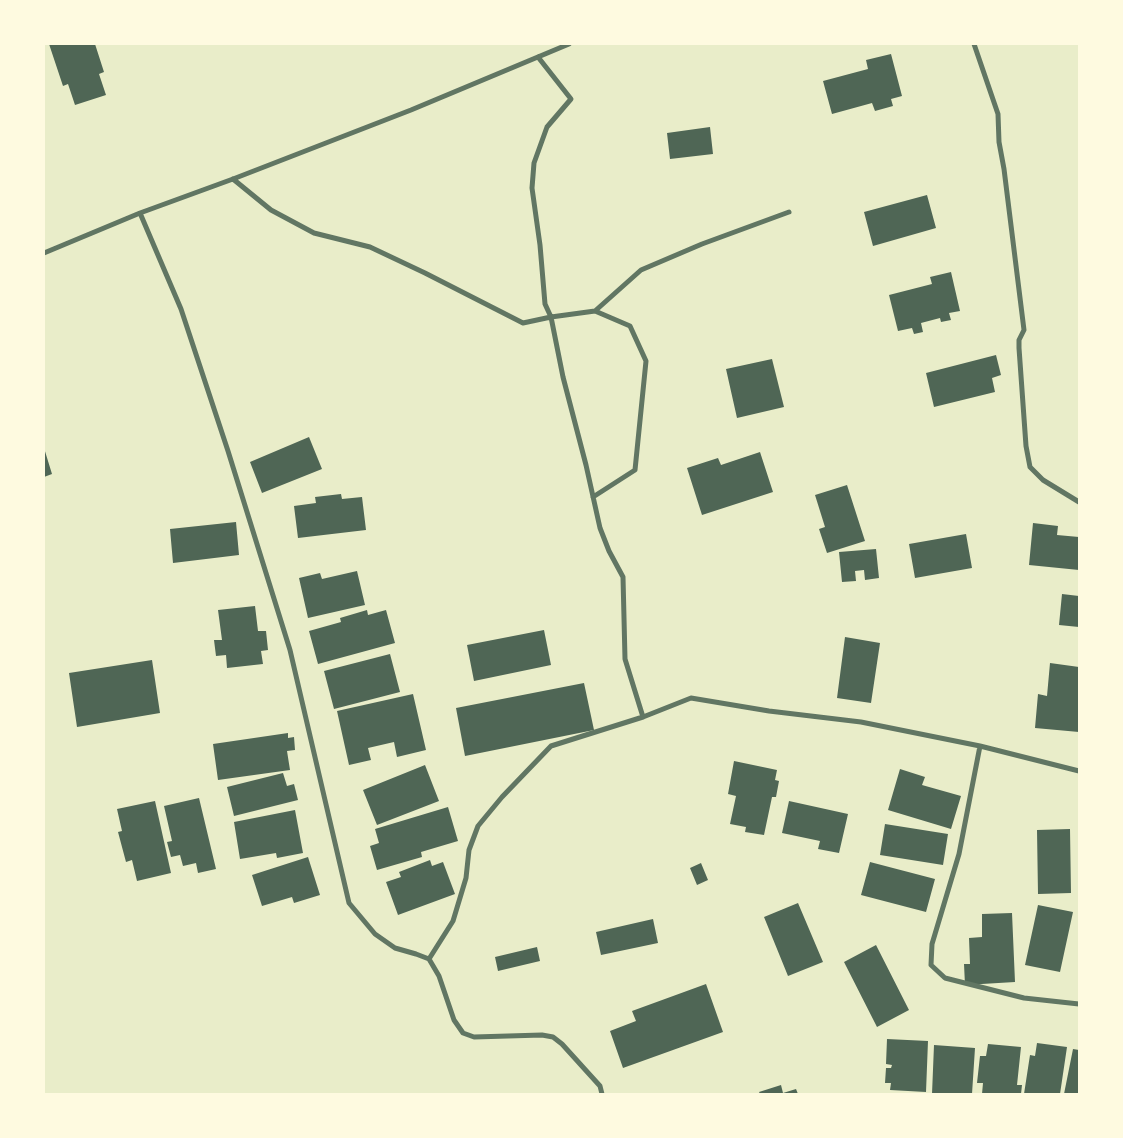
<!DOCTYPE html>
<html>
<head>
<meta charset="utf-8">
<style>
	body { margin:0 }
	#map { position:relative; width:1123px; height:1138px; overflow:hidden; background:#e9edc9; font-family:Signika,sans-serif }
	canvas { display:block }
	.frame { position:absolute; inset:0; border:45px solid #fefae0; pointer-events:none }
</style>
</head>
<body>
<div id="map">
<canvas width="1123" height="1138"></canvas>
<div class="frame"></div>
</div>
<script>
const g = document.querySelector('canvas').getContext('2d');
g.lineJoin = 'round';
function fillPath(path, color) { g.fillStyle = color; g.fill(path, 'evenodd'); }
const shape = rows => new Path2D(rows.map(r => 'M' + r).join(''));
function stroke(path, color, width, dash) { g.strokeStyle = color; g.lineWidth = width; g.lineCap = dash ? 'butt' : 'round'; g.setLineDash(dash || []); g.stroke(path); }
const building = shape([
	[49,44,95,44,104,72,99,74,106,95,75,105,68,84,63,86],
	[891,54,902,96,891,99,893,106,875,111,872,103,832,114,823,81,868,69,866,60],
	[710,127,713,154,670,159,667,133],
	[927,195,936,228,873,246,864,212],
	[951,272,960,311,949,313,951,320,941,322,940,318,921,323,923,332,914,334,912,328,898,331,889,295,932,284,930,277],
	[996,355,1001,375,992,378,995,392,934,407,926,373],
	[772,359,784,407,737,418,726,369],
	[309,437,322,469,262,493,250,462],
	[44,448,52,474,44,477],
	[760,452,773,492,702,515,687,468,718,458,721,465],
	[847,485,865,541,827,553,819,529,825,527,815,495],
	[341,494,342,499,362,497,366,530,298,538,294,506,316,503,315,497],
	[236,522,239,555,173,563,170,529],
	[1033,523,1058,526,1057,535,1079,537,1079,570,1029,565],
	[966,534,972,568,915,578,909,544],
	[876,549,879,578,865,580,864,570,855,571,856,581,842,582,839,552],
	[357,571,365,605,308,618,299,578,320,573,322,579],
	[1062,594,1079,596,1079,627,1059,625],
	[255,606,258,631,266,631,268,650,261,651,263,664,227,668,226,655,216,656,214,640,222,640,218,610],
	[367,610,368,615,386,610,395,643,318,664,309,631,341,622,340,618],
	[544,630,551,665,474,681,467,645],
	[845,637,880,643,871,703,837,698],
	[390,654,400,692,334,709,324,671],
	[152,660,160,713,77,727,69,673],
	[1050,663,1079,667,1079,732,1035,728,1038,694,1047,696],
	[584,683,594,730,465,756,456,708],
	[413,694,426,750,397,757,394,742,368,748,371,760,349,765,337,711],
	[288,733,288,738,294,737,295,750,287,751,290,770,218,780,213,744],
	[734,761,777,770,775,780,779,781,776,797,772,797,764,835,745,832,746,827,730,824,736,796,728,794],
	[425,765,439,801,377,825,363,790],
	[900,769,925,777,922,785,961,796,951,829,888,810],
	[283,773,287,786,294,784,298,800,234,816,227,787],
	[199,798,216,869,198,873,196,863,183,866,180,855,171,857,167,842,172,841,164,806],
	[155,801,171,873,137,881,132,860,126,862,118,832,122,831,117,809],
	[789,801,848,814,839,853,818,849,820,841,782,833],
	[448,807,458,841,421,852,422,857,377,870,370,846,379,843,375,829],
	[295,810,303,853,277,858,276,853,240,859,234,822],
	[885,824,948,834,943,865,880,855],
	[1070,829,1071,893,1038,894,1037,830],
	[308,857,320,895,294,903,292,897,262,906,252,875],
	[430,860,432,866,443,862,455,894,398,915,386,882,401,877,399,872],
	[870,862,935,879,926,912,861,895],
	[701,863,708,880,697,885,690,868],
	[798,903,823,962,788,976,764,917],
	[1038,905,1073,912,1060,972,1025,965],
	[1012,913,1015,982,965,985,964,964,970,964,969,938,982,937,982,914],
	[653,919,658,943,601,955,596,932],
	[876,945,909,1010,877,1027,844,962],
	[537,947,540,961,498,971,495,957],
	[706,984,723,1032,623,1068,610,1031,636,1021,632,1011],
	[887,1039,928,1041,926,1092,890,1090,891,1083,885,1083,886,1068,891,1068,892,1065,886,1064],
	[1037,1043,1067,1047,1060,1094,1024,1094,1030,1055,1035,1056],
	[988,1044,1021,1047,1017,1085,1022,1085,1021,1094,982,1094,983,1083,977,1083,980,1056,986,1056],
	[934,1045,975,1048,972,1094,932,1094],
	[1073,1049,1079,1050,1079,1094,1064,1094],
	[781,1085,783,1093,796,1089,798,1094,760,1094,759,1092]
]);
const minor = shape([
	[974,44,998,114,999,142,1004,169,1024,330,1019,340,1019,348,1026,446,1030,467,1043,480,1079,502],
	[538,57,571,99,547,127,534,163,532,188,540,245,545,304,551,317,563,377,586,465,600,528,609,551,623,577,625,659,643,717],
	[233,179,271,210,314,233,370,247,425,273,523,323,551,317,595,311,630,326,646,361,635,470,593,497],
	[140,213,181,309,228,451,290,650,349,903,375,934,395,948,416,954,429,959,439,976,454,1020,463,1033,474,1037,542,1035,553,1037,562,1044,600,1086,602,1094],
	[44,253,140,213,233,179,411,110,569,44],
	[595,311,641,270,702,244,789,212],
	[980,746,959,854,932,944,931,965,945,978,1024,998,1079,1004],
	[429,959,453,921,466,878,469,850,478,826,502,797,551,746,643,717,691,698,769,711,861,722,980,746,1079,771]
]);
fillPath(building, '#4f6655');
stroke(minor, '#617663', 5);
</script>
</body>
</html>
